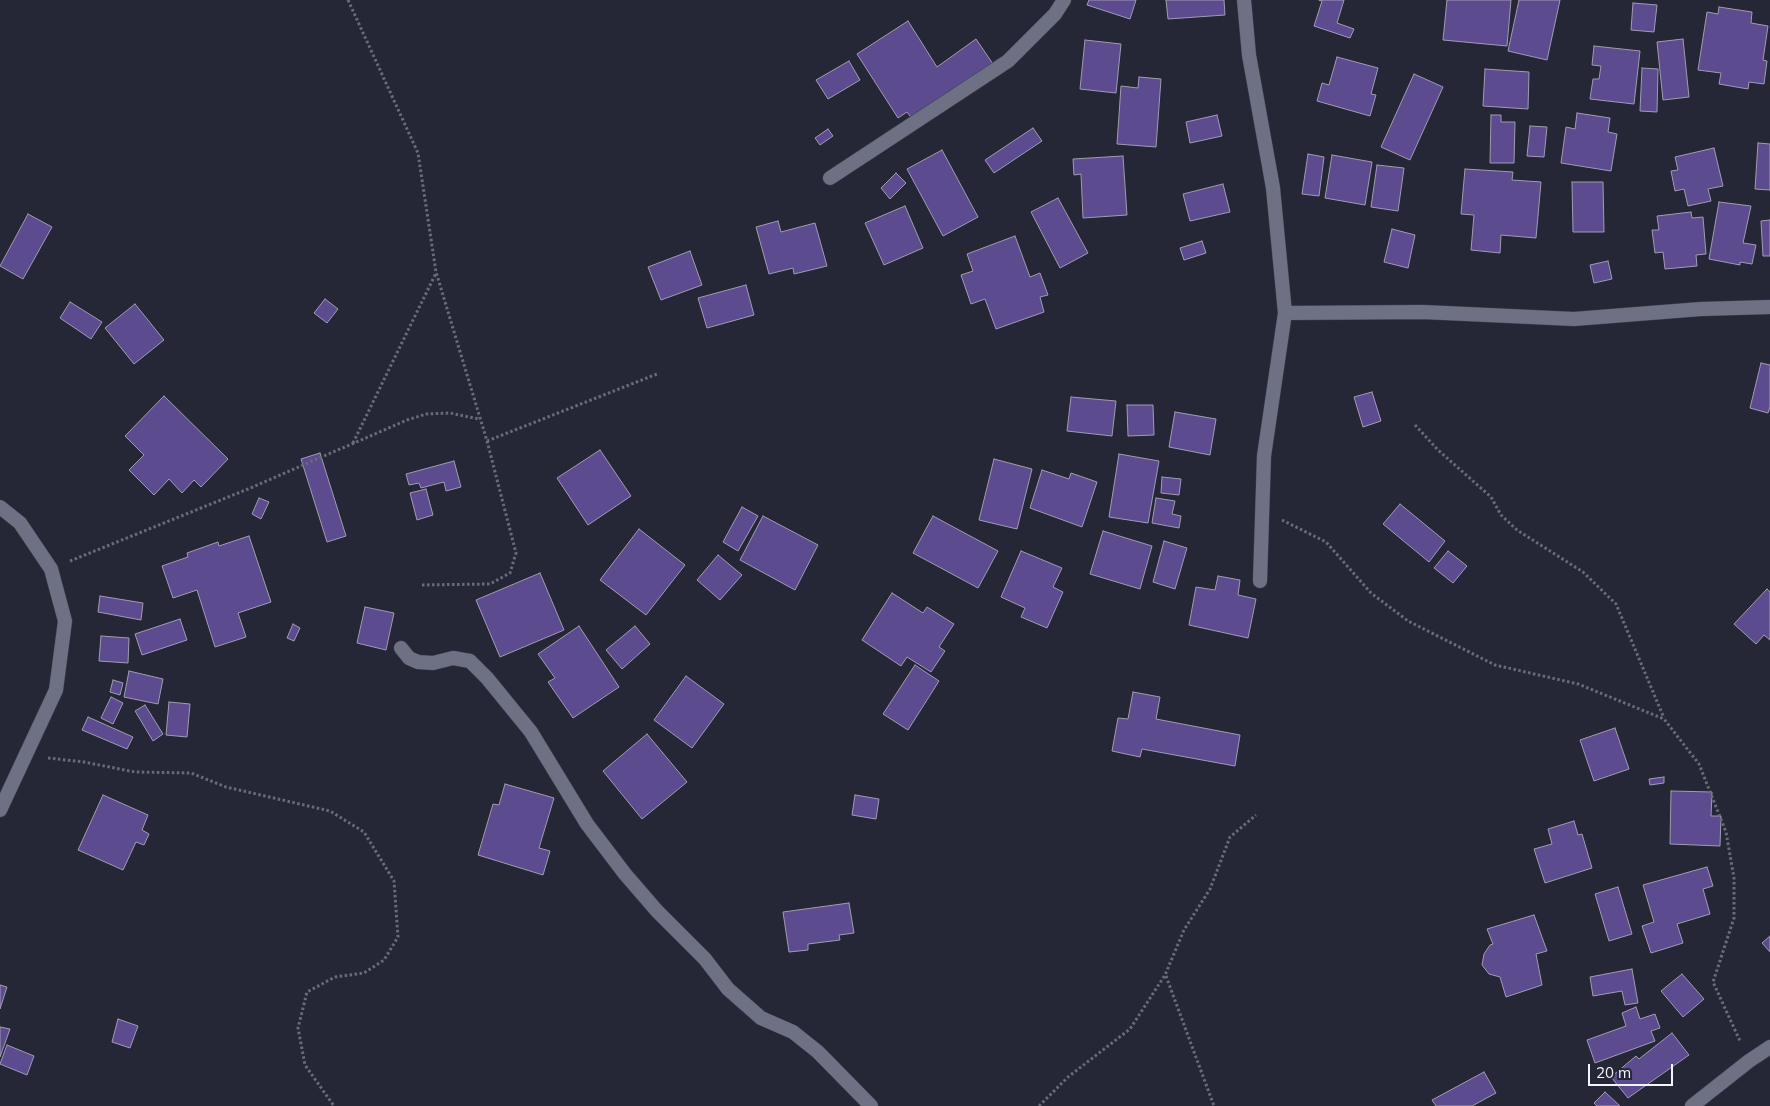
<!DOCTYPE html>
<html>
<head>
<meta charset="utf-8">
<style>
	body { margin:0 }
	#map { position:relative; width:1770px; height:1106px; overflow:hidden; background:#252737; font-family:Mulish,sans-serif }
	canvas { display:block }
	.scale { position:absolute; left:1588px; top:1064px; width:85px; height:22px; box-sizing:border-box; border:2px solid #f3f4fd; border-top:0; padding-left:6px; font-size:15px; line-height:18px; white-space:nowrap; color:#f3f4fd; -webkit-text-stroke:4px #252737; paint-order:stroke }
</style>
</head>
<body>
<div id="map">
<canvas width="1770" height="1106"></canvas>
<div class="scale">20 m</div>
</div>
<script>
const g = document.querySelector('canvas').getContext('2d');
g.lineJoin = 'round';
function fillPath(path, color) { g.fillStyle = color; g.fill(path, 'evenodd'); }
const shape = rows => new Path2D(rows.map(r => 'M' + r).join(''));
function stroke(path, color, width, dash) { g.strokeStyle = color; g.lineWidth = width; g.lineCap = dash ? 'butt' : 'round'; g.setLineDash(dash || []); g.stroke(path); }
const building = shape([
	[1089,0,1136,0,1130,19,1087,5,1089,0],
	[1166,0,1224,0,1225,15,1168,19,1166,0],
	[1319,0,1344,0,1337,23,1354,29,1350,38,1314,26,1322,1,1319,0],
	[1447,0,1511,0,1507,46,1443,40,1447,0],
	[1519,0,1560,0,1547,60,1508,51,1519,0],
	[1633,3,1657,5,1654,32,1631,30,1633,3],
	[1719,7,1752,12,1751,23,1768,26,1763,60,1767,61,1764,84,1749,82,1748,89,1719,84,1721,73,1698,70,1707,12,1718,14,1719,7],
	[908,21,937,67,976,39,993,64,913,120,907,112,898,118,857,54,908,21],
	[1683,39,1689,97,1663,100,1657,42,1683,39],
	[1085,40,1121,44,1116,93,1080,89,1085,40],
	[1594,46,1640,51,1634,104,1590,99,1593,79,1599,79,1601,66,1592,65,1594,46],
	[1337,57,1378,68,1371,94,1376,95,1370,116,1317,101,1322,83,1329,85,1337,57],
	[849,61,860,80,828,99,816,80,849,61],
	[1642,68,1658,69,1657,112,1640,111,1642,68],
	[1485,69,1529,72,1528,109,1483,106,1485,69],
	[1414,74,1443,87,1410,160,1381,147,1414,74],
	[1139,77,1161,79,1156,147,1117,144,1121,86,1138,88,1139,77],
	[1577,113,1610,118,1608,132,1617,134,1611,171,1561,163,1566,127,1575,129,1577,113],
	[1217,115,1222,136,1190,143,1186,122,1217,115],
	[1491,115,1501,115,1501,122,1515,122,1514,163,1490,163,1491,115],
	[1530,126,1547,127,1544,157,1527,156,1530,126],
	[1033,128,1042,141,994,173,985,160,1033,128],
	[828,129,833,136,820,145,815,138,828,129],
	[1758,143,1770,144,1770,190,1755,189,1758,143],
	[1714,148,1723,186,1708,189,1711,201,1688,206,1684,189,1675,191,1671,171,1678,170,1675,157,1714,148],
	[942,150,978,217,943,236,907,169,942,150],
	[1308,154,1324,157,1319,196,1302,194,1308,154],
	[1332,155,1372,162,1365,205,1325,198,1332,155],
	[1123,156,1127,215,1083,218,1081,174,1074,175,1073,159,1123,156],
	[1377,165,1404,168,1398,211,1371,207,1377,165],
	[1465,169,1513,172,1512,180,1541,182,1536,238,1501,235,1500,253,1471,250,1474,215,1461,214,1465,169],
	[896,173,906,183,890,199,881,188,896,173],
	[1572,182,1603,182,1604,232,1573,232,1572,182],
	[1223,184,1230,212,1190,221,1183,194,1223,184],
	[1058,198,1088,253,1060,268,1031,212,1058,198],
	[1719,202,1751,206,1743,243,1756,245,1752,264,1740,262,1740,265,1709,259,1719,202],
	[905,206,923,248,884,265,865,223,905,206],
	[1691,212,1692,218,1703,217,1706,254,1696,255,1697,266,1665,269,1663,252,1655,253,1652,230,1659,230,1657,216,1691,212],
	[28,214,52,227,23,279,0,266,28,214],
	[1770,220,1770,256,1763,256,1761,221,1770,220],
	[778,221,781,232,815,223,827,266,794,274,793,268,769,274,756,227,778,221],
	[1392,229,1415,235,1408,268,1384,262,1392,229],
	[1015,236,1030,277,1040,273,1048,295,1040,297,1044,312,996,329,985,299,971,304,961,275,973,271,967,254,1015,236],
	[1202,241,1206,253,1184,260,1180,248,1202,241],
	[690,251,702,285,661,300,648,267,690,251],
	[1608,261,1612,279,1594,283,1590,265,1608,261],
	[746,285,754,315,707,328,698,298,746,285],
	[325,299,338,309,327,323,314,313,325,299],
	[70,302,102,322,91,339,60,318,70,302],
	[135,304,164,340,134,364,105,328,135,304],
	[1761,363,1770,365,1770,407,1768,413,1750,408,1761,363],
	[1372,392,1381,421,1363,427,1354,397,1372,392],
	[164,396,228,459,201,487,194,480,182,493,169,479,154,495,129,470,144,455,125,436,164,396],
	[1071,397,1116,401,1112,436,1067,431,1071,397],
	[1127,405,1153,405,1154,435,1128,436,1127,405],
	[1175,412,1216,419,1210,455,1169,447,1175,412],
	[600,450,631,496,588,525,557,478,600,450],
	[320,453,346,536,327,542,301,459,320,453],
	[1119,454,1159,461,1148,523,1109,517,1119,454],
	[994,459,1032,469,1017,529,979,520,994,459],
	[454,461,461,487,446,491,444,482,421,488,419,483,409,485,406,474,454,461],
	[1042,470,1069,479,1071,473,1097,482,1082,527,1030,508,1042,470],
	[1162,477,1181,479,1179,495,1161,493,1162,477],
	[426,489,433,515,417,520,410,493,426,489],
	[259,498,269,502,261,519,252,514,259,498],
	[1156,498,1175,501,1172,514,1181,516,1179,528,1152,523,1156,498],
	[1400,504,1445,541,1429,562,1383,524,1400,504],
	[742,507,758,516,738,551,723,542,742,507],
	[763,516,818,545,795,590,740,560,763,516],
	[933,516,998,551,978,588,913,553,933,516],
	[639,529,685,565,646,615,600,580,639,529],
	[1103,531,1152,546,1140,589,1090,574,1103,531],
	[249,536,271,602,238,613,246,637,215,647,197,590,173,598,162,566,188,557,187,553,218,542,219,546,249,536],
	[1164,541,1187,548,1175,589,1153,582,1164,541],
	[1021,551,1062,568,1053,587,1063,592,1047,628,1021,617,1025,608,1001,597,1021,551],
	[1448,551,1467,566,1453,583,1434,568,1448,551],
	[718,555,742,575,720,600,697,580,718,555],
	[540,573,564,630,500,657,476,600,540,573],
	[1218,576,1240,580,1238,595,1256,599,1248,638,1189,625,1196,587,1215,590,1218,576],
	[1767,589,1770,592,1770,640,1764,635,1756,644,1734,624,1767,589],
	[892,593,923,613,927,607,954,624,939,647,945,651,931,672,907,657,901,666,862,640,892,593],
	[100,596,143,603,141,620,98,612,100,596],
	[365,607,394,613,386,650,357,643,365,607],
	[180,619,187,640,142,655,135,634,180,619],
	[293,624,300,628,294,641,287,638,293,624],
	[579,626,619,687,573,718,548,682,555,678,538,654,579,626],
	[635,626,650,644,622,669,606,650,635,626],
	[101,636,129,638,128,663,99,661,101,636],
	[915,665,939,681,908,730,883,714,915,665],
	[129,671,163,679,158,704,124,697,129,671],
	[686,676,724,704,692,748,654,720,686,676],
	[113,680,123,683,120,695,110,692,113,680],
	[1133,692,1160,697,1156,719,1240,735,1235,766,1142,749,1140,757,1112,751,1118,718,1128,719,1133,692],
	[111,697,123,703,113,724,101,718,111,697],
	[169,702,190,704,187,737,166,735,169,702],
	[145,705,163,734,153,741,135,711,145,705],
	[88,717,133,737,127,749,82,730,88,717],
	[1615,728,1629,769,1594,781,1580,740,1615,728],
	[647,734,687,782,642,819,603,771,647,734],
	[1664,777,1664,783,1650,785,1649,779,1664,777],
	[505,784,554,798,539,848,550,851,543,875,478,855,493,804,499,805,505,784],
	[1671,791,1712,792,1711,816,1721,816,1720,846,1670,844,1671,791],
	[103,795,148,815,142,830,149,834,144,845,136,842,123,870,78,850,103,795],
	[855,795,879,799,876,819,852,815,855,795],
	[1574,821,1578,835,1582,834,1592,868,1545,883,1534,849,1552,844,1548,829,1574,821],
	[1707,867,1713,886,1703,889,1710,914,1677,924,1683,943,1651,953,1642,926,1654,922,1643,885,1707,867],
	[1618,887,1632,934,1609,941,1595,894,1618,887],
	[849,903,854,933,839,935,840,940,808,944,808,950,789,952,783,912,849,903],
	[1534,915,1547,951,1536,954,1542,985,1506,997,1500,977,1489,974,1482,965,1484,954,1490,945,1493,944,1487,929,1534,915],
	[1770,936,1770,952,1762,943,1770,936],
	[1632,969,1638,1003,1625,1005,1622,991,1593,996,1590,977,1632,969],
	[1682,974,1704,999,1683,1017,1661,991,1682,974],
	[0,985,7,987,0,1009,0,985],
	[1636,1007,1640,1019,1655,1014,1660,1028,1651,1031,1655,1041,1595,1063,1587,1040,1626,1026,1622,1013,1636,1007],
	[118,1019,138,1026,130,1048,112,1042,118,1019],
	[0,1027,10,1029,0,1057,0,1027],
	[1672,1033,1689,1055,1628,1098,1611,1077,1636,1056,1639,1059,1672,1033],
	[7,1045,34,1056,27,1075,0,1064,7,1045],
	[1484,1072,1496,1093,1472,1106,1436,1106,1432,1100,1484,1072],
	[1605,1092,1620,1106,1597,1106,1594,1103,1605,1092]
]);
const path = shape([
	[348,0,418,153,436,272,487,441,516,553,510,573,490,584,420,585],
	[1415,425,1438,450,1491,497,1501,515,1517,530,1583,572,1616,604,1664,718],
	[487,441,657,374],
	[353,443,436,273],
	[1282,520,1326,542,1371,593,1408,621,1495,665,1578,684,1664,719,1699,764,1726,832,1734,878,1734,918,1713,982,1740,1041],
	[70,561,248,489,407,420,426,414,450,413,479,419],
	[48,758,84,762,135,772,191,773,226,787,330,811,364,832,394,881,398,937,384,960,364,973,335,977,307,992,298,1028,305,1065,334,1106],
	[1166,976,1214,1106],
	[1039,1106,1068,1077,1130,1029,1165,975,1184,930,1210,889,1230,837,1256,815]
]);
const minor = shape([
	[1244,0,1249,55,1273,188,1285,313,1264,456,1260,581],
	[830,178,1008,61,1055,14,1064,0],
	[1285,313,1423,312,1574,319,1701,309,1770,307],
	[0,507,20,523,51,569,65,621,56,690,0,810],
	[401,648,409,658,418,662,433,663,453,658,470,661,487,678,531,732,587,824,625,874,657,911,705,959,728,989,761,1018,793,1032,818,1052,871,1106],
	[1692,1106,1749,1061,1770,1047]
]);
fillPath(building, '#5d4b8f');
stroke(building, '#a09cb1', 1);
stroke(minor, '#41424f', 15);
stroke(path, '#6a6b79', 3, [2.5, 2.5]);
stroke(minor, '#6e7184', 14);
</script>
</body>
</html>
